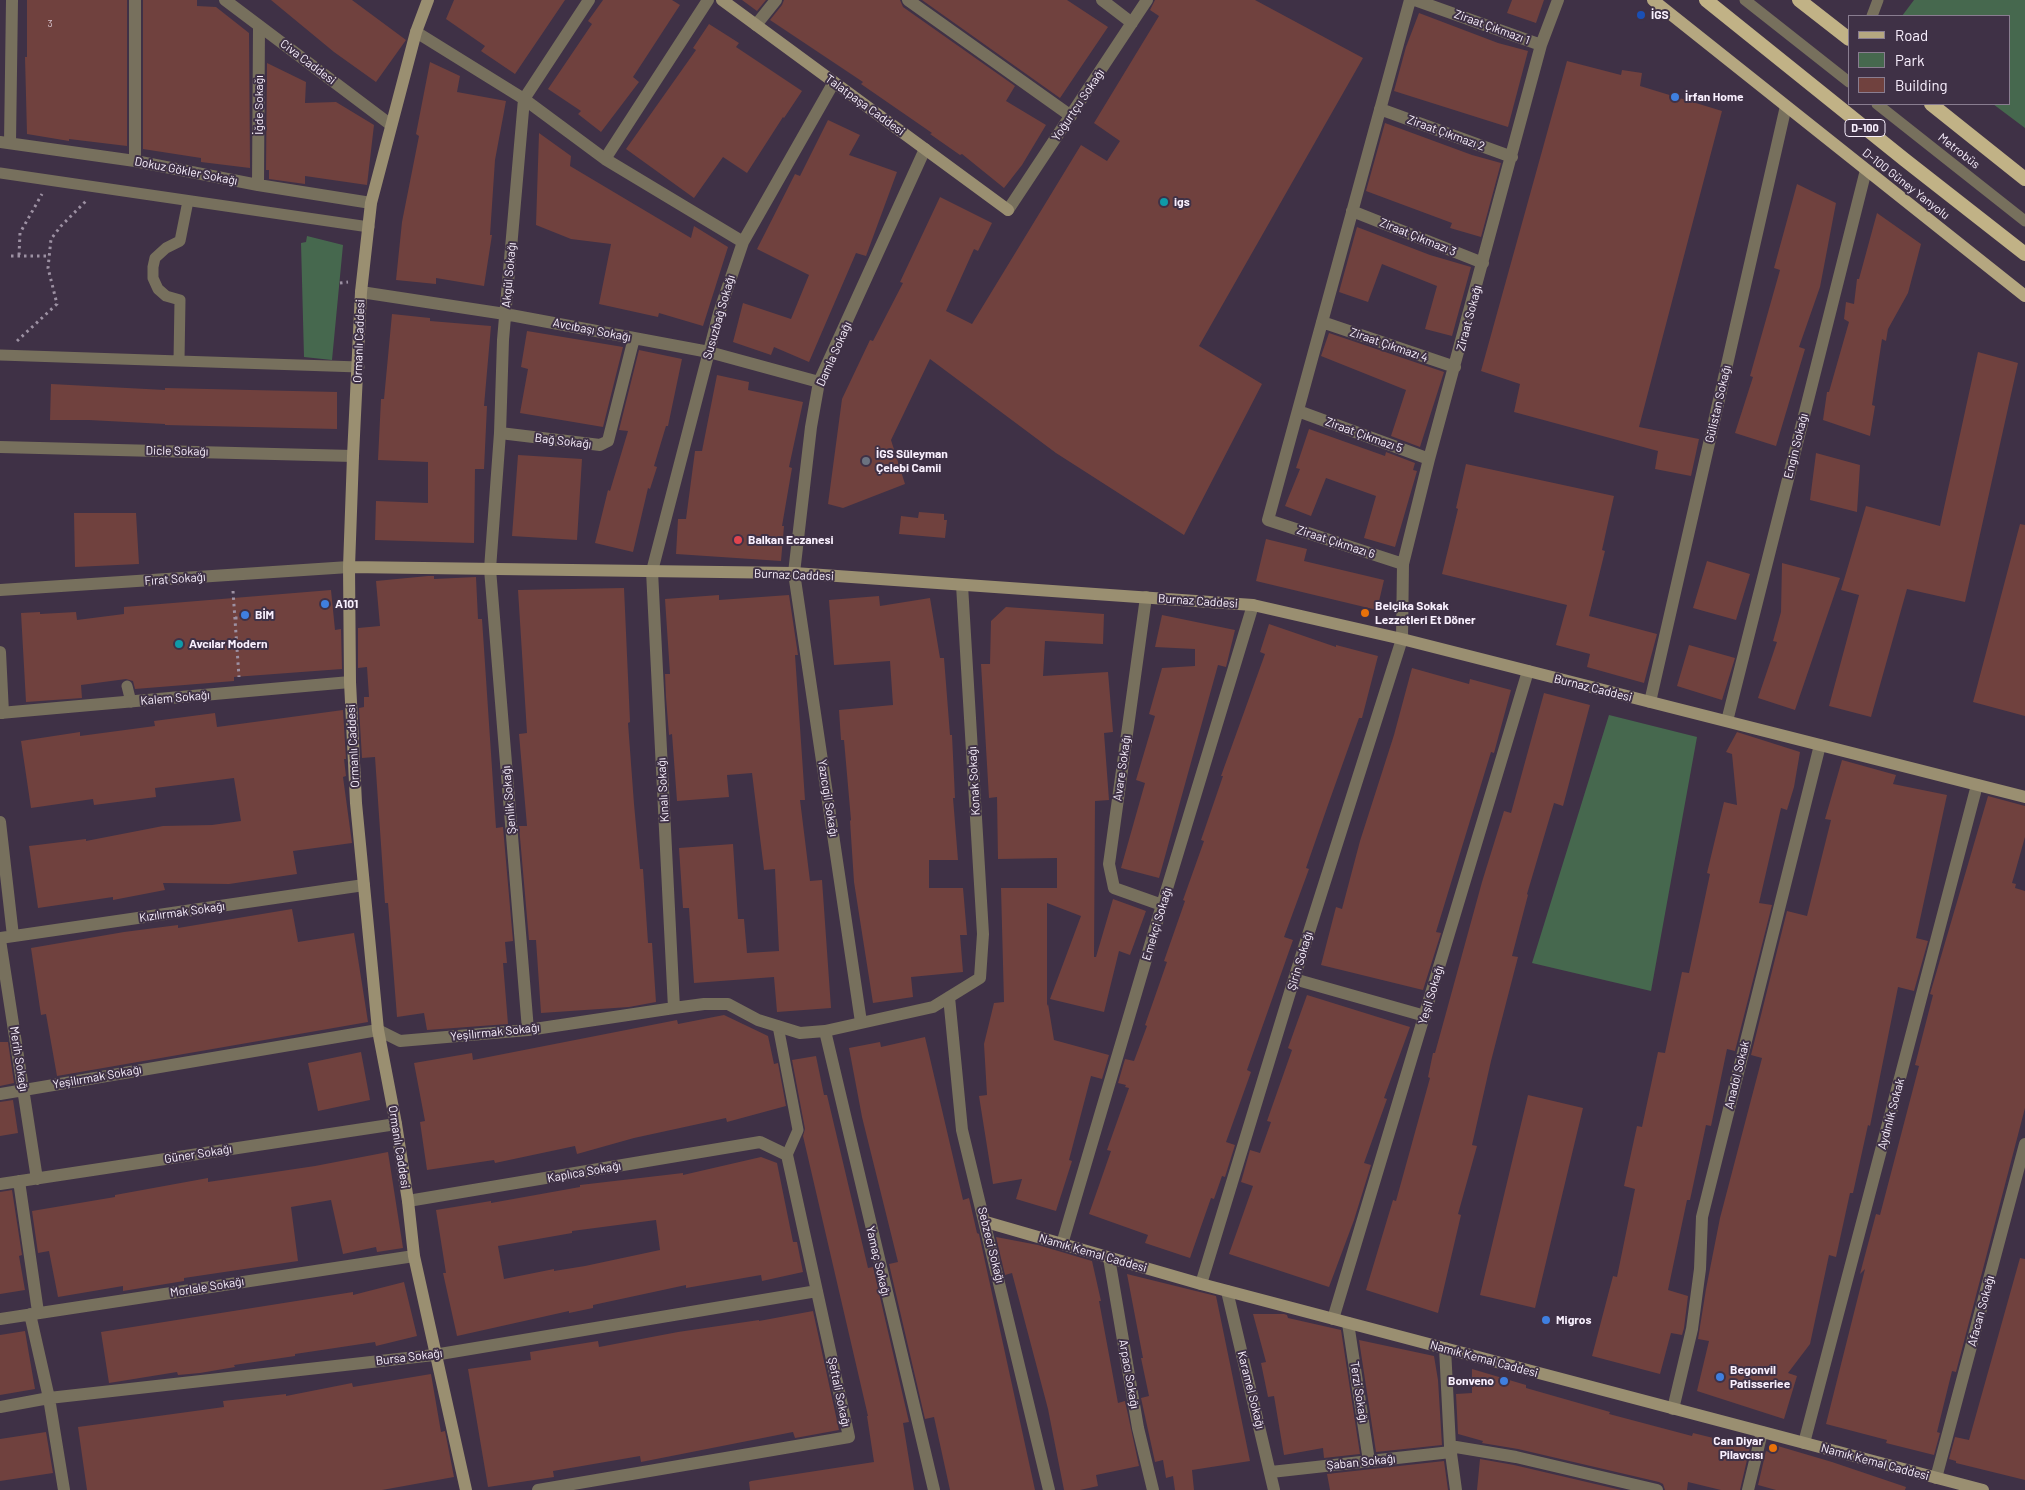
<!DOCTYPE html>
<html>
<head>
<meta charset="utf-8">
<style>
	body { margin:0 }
	#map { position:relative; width:2025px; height:1490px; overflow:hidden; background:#3f3146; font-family:Barlow,sans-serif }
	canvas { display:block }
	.legend { position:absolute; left:1848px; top:15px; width:162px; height:90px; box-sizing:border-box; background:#3f3146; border:1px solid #897d90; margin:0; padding:6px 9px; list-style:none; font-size:15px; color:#f9f0fe }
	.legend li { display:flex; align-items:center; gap:10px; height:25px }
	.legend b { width:25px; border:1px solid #897d90 }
</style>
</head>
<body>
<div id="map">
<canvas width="2025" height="1490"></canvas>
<ul class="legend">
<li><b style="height:6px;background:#b5a780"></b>Road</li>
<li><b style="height:14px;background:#46684e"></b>Park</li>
<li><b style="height:14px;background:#70413e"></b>Building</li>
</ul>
</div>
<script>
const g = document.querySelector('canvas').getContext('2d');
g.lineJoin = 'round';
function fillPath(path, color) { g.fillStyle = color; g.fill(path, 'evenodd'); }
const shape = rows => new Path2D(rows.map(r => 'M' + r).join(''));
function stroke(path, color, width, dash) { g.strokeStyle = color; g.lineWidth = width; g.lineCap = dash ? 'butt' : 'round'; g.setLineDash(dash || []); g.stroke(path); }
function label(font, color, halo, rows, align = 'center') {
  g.font = font + ' Barlow,sans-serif'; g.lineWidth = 4; g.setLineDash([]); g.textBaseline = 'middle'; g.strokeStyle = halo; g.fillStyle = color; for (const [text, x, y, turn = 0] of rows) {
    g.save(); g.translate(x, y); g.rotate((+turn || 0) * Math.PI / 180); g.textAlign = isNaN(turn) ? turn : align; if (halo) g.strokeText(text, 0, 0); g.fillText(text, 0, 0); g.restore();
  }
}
const green = shape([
	[1914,0,2025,0,2025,128,1993,104,2009,104,2009,16,1902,16],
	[307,236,343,245,332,360,304,357,301,243,306,242],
	[1609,715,1697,737,1651,991,1532,963]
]);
const building = shape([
	[27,0,127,0,127,146,69,139,69,141,27,134,25,57,27,57],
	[143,0,197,0,197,6,216,7,249,33,250,168,201,162,201,158,143,149],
	[271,0,352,0,406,40,376,82,334,52],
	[454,0,565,0,515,74,481,51,485,46,446,19],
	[603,0,672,0,680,5,633,77,639,82,601,132,578,114,581,111,548,89,592,24,588,21],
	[742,0,766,0,757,11],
	[784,0,900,0,903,7,1015,86,1006,101,1046,125,1022,165,1004,188,962,154,960,155,930,134,932,133,861,84,863,82,770,20,782,5],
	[922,0,1067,0,1108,27,1060,98],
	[1155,0,1255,0,1363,58,1199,346,1262,384,1184,535,1056,453,930,359,891,440,905,484,843,508,828,504,842,399,870,340,873,341,903,283,900,282,940,197,992,223,978,251,974,249,946,311,972,324,1081,145,1107,161,1120,141,1094,123,1159,16,1150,10],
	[1512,0,1544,0,1536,23,1507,13],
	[1419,13,1498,43,1528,51,1508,127,1394,91,1406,47],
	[709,24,739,43,736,47,802,91,784,118,783,117,747,173,723,157,694,198,626,149,696,50,693,48],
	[1567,61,1621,75,1622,70,1642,73,1640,86,1722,111,1639,427,1699,439,1691,476,1655,469,1658,451,1514,412,1520,384,1481,371],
	[430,62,460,76,457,92,506,101,495,160,490,235,492,235,484,286,436,278,436,284,396,280,402,222,419,136,416,134],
	[267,63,306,82,305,103,336,102,374,125,367,185,305,176,305,184,269,179,269,170,266,170],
	[828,120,860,135,849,155,897,172,866,256,856,253,809,362,774,347,771,355,733,342,743,303,791,319,809,275,757,249,795,174,800,176],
	[1385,123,1472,155,1501,163,1481,237,1450,228,1452,223,1366,191],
	[539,133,571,156,570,166,691,238,694,226,728,247,703,326,659,313,658,317,599,304,611,244,571,239,536,225],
	[1797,184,1836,203,1820,287,1799,347,1805,349,1776,446,1735,433,1753,377,1750,376,1780,270,1774,268],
	[1877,213,1921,244,1908,293,1888,329,1886,341,1882,339,1872,405,1875,406,1870,436,1823,420,1827,392,1829,392,1849,322,1844,319,1846,302,1854,304,1857,279,1859,279],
	[1357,227,1430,255,1471,267,1452,336,1425,329,1437,286,1382,264,1368,302,1339,292],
	[392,314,430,318,430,321,491,326,484,406,487,406,484,469,475,469,474,543,375,540,376,501,428,503,428,462,378,460,381,399,384,399],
	[527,331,623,347,603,427,520,413,528,369,521,367],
	[1329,333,1444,372,1420,447,1391,436,1406,390,1321,356],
	[639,350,682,359,668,426,666,426,654,466,657,467,650,489,648,488,633,552,595,543,608,490,610,491,628,431,619,430],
	[1978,352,2018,363,1965,602,1907,589,1871,717,1829,706,1859,595,1841,590,1866,506,1940,526],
	[717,375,749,382,748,390,803,402,789,467,792,468,782,526,784,526,781,561,676,554,678,519,686,519,695,451,702,451],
	[51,384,165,390,165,388,337,392,337,429,165,425,165,424,89,420,50,420],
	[1309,429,1385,456,1386,452,1415,463,1413,470,1417,471,1395,547,1364,538,1376,496,1326,478,1311,516,1285,506,1300,469,1296,468],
	[1816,453,1860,465,1857,512,1810,500],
	[518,455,582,459,577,540,512,536],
	[1466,464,1614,496,1602,550,1605,551,1589,616,1657,634,1644,683,1587,667,1590,654,1556,645,1567,605,1442,574,1458,509,1456,508],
	[919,512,944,514,944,520,947,520,945,538,899,534,901,516,918,518],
	[74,513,136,513,139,564,75,567],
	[2020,524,2025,525,2025,716,1973,702],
	[1266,539,1307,549,1304,561,1384,580,1377,610,1256,581],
	[1707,561,1750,574,1736,620,1693,608],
	[1782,563,1840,578,1795,710,1758,698,1777,642,1773,641,1781,612],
	[428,576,434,576,434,579,476,577,478,619,482,619,496,828,503,827,513,941,505,942,507,963,503,963,508,1024,427,1030,424,1013,397,1017,388,903,385,903,375,757,362,758,359,708,364,707,364,697,369,697,367,667,358,668,358,628,380,626,376,581],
	[624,588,630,722,628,723,634,804,640,869,643,869,648,943,652,943,656,1002,629,1007,541,1013,536,940,529,940,519,826,527,826,519,734,527,733,518,590],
	[331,590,335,630,341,629,342,669,234,677,234,681,135,689,133,681,126,679,81,685,82,698,26,702,21,613,40,612,40,614,76,612,77,620,124,614,124,607],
	[719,595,719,600,789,595,798,655,795,655,805,800,800,800,810,881,822,880,831,1008,777,1012,774,977,694,983,689,908,683,908,679,848,733,844,738,919,744,919,747,953,779,951,775,869,764,870,752,773,727,775,729,797,677,801,672,734,669,735,666,697,665,674,670,674,665,599],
	[879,596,880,606,930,598,940,658,944,658,950,735,952,735,955,798,953,798,958,860,929,860,929,888,963,888,967,935,960,935,963,972,911,977,913,997,873,1003,854,882,850,821,851,820,844,740,841,740,839,710,893,705,890,661,834,665,829,600],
	[1006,607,1104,614,1103,644,1045,641,1043,676,1108,672,1113,732,1104,733,1109,800,1095,801,1094,957,1096,957,1113,899,1146,911,1130,955,1119,951,1104,1012,1050,999,1081,916,1047,903,1047,1006,1048,1004,1054,1040,1109,1055,1102,1079,1091,1076,1069,1160,1072,1161,1056,1211,1016,1199,1022,1179,993,1184,979,1096,987,1095,984,1044,994,1003,1004,1002,1001,888,1057,888,1057,858,998,859,997,797,989,798,981,664,990,664,991,621],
	[1162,615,1235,630,1226,667,1218,665,1159,878,1121,868,1145,783,1136,780,1155,716,1149,714,1162,668,1195,666,1195,649,1155,647],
	[1269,624,1336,647,1336,645,1378,656,1362,718,1359,718,1329,802,1306,868,1309,869,1284,937,1293,940,1247,1070,1251,1072,1226,1142,1235,1145,1225,1177,1222,1176,1214,1199,1211,1198,1190,1258,1145,1243,1148,1235,1089,1214,1111,1151,1107,1150,1129,1088,1125,1087,1126,1085,1118,1083,1125,1059,1134,1061,1147,1026,1145,1025,1167,962,1164,961,1185,901,1183,900,1204,841,1201,840,1223,776,1221,776,1265,654,1260,652],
	[1689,645,1735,658,1722,700,1677,686],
	[1412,668,1469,684,1470,679,1511,690,1494,753,1491,752,1436,932,1441,933,1423,990,1321,965,1336,907,1342,909,1360,841,1394,735],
	[1544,693,1590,705,1563,806,1554,803,1527,894,1528,895,1512,956,1518,957,1491,1061,1472,1145,1477,1146,1458,1214,1461,1215,1438,1313,1366,1290,1393,1200,1396,1201,1430,1078,1428,1077,1433,1053,1435,1053,1482,882,1504,811,1511,813],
	[343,710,346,759,344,759,346,776,343,777,352,843,293,851,297,874,229,884,163,883,165,890,113,900,113,897,38,908,29,846,86,839,86,841,163,826,212,825,241,821,234,778,155,788,156,797,94,805,93,799,31,808,21,741,80,732,80,736,155,726,154,721,215,713,217,727],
	[1737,732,1800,752,1794,787,1787,810,1781,808,1759,903,1772,905,1735,1051,1727,1049,1711,1126,1706,1125,1690,1200,1687,1200,1668,1290,1688,1296,1684,1328,1682,1335,1671,1333,1660,1374,1592,1356,1613,1276,1617,1277,1635,1189,1624,1186,1637,1126,1642,1127,1658,1052,1665,1053,1682,972,1689,973,1710,874,1707,873,1724,802,1737,805,1732,754,1726,752],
	[1842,760,1896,775,1893,784,1947,795,1916,938,1928,941,1914,991,1898,987,1870,1126,1868,1125,1853,1193,1850,1193,1836,1257,1829,1255,1810,1344,1788,1373,1797,1376,1784,1419,1697,1391,1709,1341,1698,1339,1706,1289,1720,1218,1762,1058,1751,1055,1787,911,1807,916,1831,820,1825,819],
	[1988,796,2025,806,2025,837,2012,883,2016,884,2015,888,2025,891,2025,1108,1956,1372,1952,1371,1937,1432,1940,1433,1934,1455,1886,1443,1887,1440,1826,1424,1865,1269,1860,1274,1876,1214,1880,1215,1919,1066,1915,1065,1933,995,1930,994],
	[292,909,298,942,354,933,368,1022,57,1076,46,1014,41,1015,31,948,124,932,178,925,178,928],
	[1307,995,1410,1027,1384,1098,1387,1099,1364,1163,1371,1165,1354,1220,1329,1287,1229,1254,1253,1186,1241,1182,1250,1150,1260,1153,1271,1122,1267,1121,1292,1050,1288,1048],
	[724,1015,768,1036,774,1064,778,1063,786,1106,727,1122,726,1118,634,1138,577,1154,575,1146,495,1163,494,1160,427,1170,420,1122,425,1121,414,1063,472,1053,473,1060,677,1020,678,1024],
	[925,1037,963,1200,969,1198,977,1233,979,1234,1035,1490,950,1490,934,1417,925,1419,889,1264,898,1262,862,1117,849,1048,880,1042,881,1047],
	[0,1042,8,1042,14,1083,0,1086],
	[361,1052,370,1100,318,1111,308,1063],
	[816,1056,824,1095,827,1095,868,1268,873,1267,909,1422,903,1423,914,1490,750,1490,749,1482,751,1481,874,1462,867,1416,868,1416,803,1136,805,1129,792,1060],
	[1528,1095,1583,1108,1535,1308,1480,1295],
	[13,1100,18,1133,0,1136,0,1102],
	[388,1152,403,1248,377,1252,376,1247,343,1254,331,1200,291,1207,298,1261,184,1278,184,1281,123,1291,123,1286,58,1297,49,1251,38,1253,32,1211,115,1197,115,1195,208,1178,208,1182,315,1166],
	[761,1157,777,1163,793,1242,797,1242,803,1272,762,1281,761,1275,686,1288,686,1285,593,1305,593,1308,569,1313,569,1311,457,1336,443,1273,446,1273,436,1210,491,1201,491,1203,580,1187,580,1185,683,1173,683,1175],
	[656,1220,660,1250,585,1266,554,1271,554,1269,504,1279,498,1246,572,1233,572,1231],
	[12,1190,22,1255,19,1256,25,1290,0,1294,0,1192],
	[996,1237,1038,1245,1092,1261,1101,1301,1099,1301,1118,1403,1125,1401,1139,1466,1096,1475,1098,1486,1080,1490,1064,1490,1048,1409,1012,1273,1005,1275],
	[2020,1258,2025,1259,2025,1480,1956,1463,1956,1461,1949,1459,1955,1437,1969,1440],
	[1127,1274,1216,1296,1250,1461,1192,1470,1194,1490,1175,1490,1173,1476,1166,1478,1163,1460,1155,1462,1141,1398,1149,1396,1141,1358,1143,1358],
	[404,1282,417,1336,376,1346,375,1342,295,1354,295,1356,234,1365,235,1367,200,1373,178,1375,177,1372,109,1383,101,1332,353,1292,353,1295],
	[813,1311,839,1430,795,1438,793,1432,641,1462,640,1456,553,1471,554,1477,488,1487,468,1369,531,1360,530,1352,598,1341,599,1347,678,1332,759,1320,759,1321],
	[1253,1314,1284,1314,1287,1315,1288,1318,1341,1330,1360,1454,1324,1458,1323,1448,1284,1455,1274,1396,1268,1397,1261,1363,1266,1362],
	[25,1331,35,1389,0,1395,0,1335],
	[1359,1340,1434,1356,1438,1380,1442,1445,1376,1452],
	[1472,1369,1526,1385,1526,1388,1610,1412,1609,1414,1692,1436,1693,1433,1750,1447,1740,1490,1721,1490,1688,1482,1687,1490,1665,1490,1663,1484,1659,1482,1518,1449,1482,1443,1483,1441,1458,1434,1456,1394,1472,1393],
	[431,1374,441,1432,445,1431,454,1477,382,1490,87,1490,78,1427,224,1407,223,1401,286,1394,286,1396,352,1383,353,1387],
	[46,1432,53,1473,0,1481,0,1439],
	[1771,1444,1832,1462,1906,1487,1905,1490,1776,1490,1758,1485,1766,1451,1769,1452],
	[1480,1459,1514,1465,1621,1490,1477,1490],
	[1444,1461,1448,1490,1330,1490,1327,1474]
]);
const path = shape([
	[19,255,20,233,42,194],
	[11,256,48,256],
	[340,283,348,282],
	[17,341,57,304,48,268,51,239,61,226,87,200],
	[233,591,239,677],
	[235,618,242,618]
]);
const service = shape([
	[1745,0,1849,82],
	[1872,16,1878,0],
	[1877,104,2025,221],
	[0,173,369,227],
	[0,355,359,367],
	[179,361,180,300,166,296,158,289,153,278,153,267,155,258,166,248,180,241,188,201],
	[127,686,131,702],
	[778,1026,798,1130,787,1155]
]);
const minor = shape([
	[135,0,135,161],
	[908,0,1071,116],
	[1102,0,1132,23],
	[1415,0,1541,45],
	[756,25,776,0],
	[416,32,524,99,605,159,743,242],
	[1380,109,1512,157],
	[0,142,135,161,258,185,371,203],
	[10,143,12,0],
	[605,159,708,0],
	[258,185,259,26],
	[1008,210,1147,0],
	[1352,211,1483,263],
	[361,292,505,314,634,338,709,352,819,382],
	[1322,322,1455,367],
	[1298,411,1429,459],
	[500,433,600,445,608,441,634,338],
	[0,447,353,456],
	[1403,564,1268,520,1410,0],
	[0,590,349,567],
	[1146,597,1109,864,1114,888,1162,905],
	[0,652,3,713],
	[1650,702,1786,106],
	[0,713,350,682],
	[1727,721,1866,170],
	[0,822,13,936],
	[0,938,364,885],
	[0,940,37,1179],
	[1294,979,1425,1016],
	[949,997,962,1130,1049,1490],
	[674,1008,652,571,719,313,743,242,834,82],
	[861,1022,794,573,811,427,819,382,925,149],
	[528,1030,490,569,500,433,503,340,524,99,589,0],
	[825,1031,934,1490],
	[0,1094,378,1030,400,1041,528,1030,674,1008,704,1004,728,1004,758,1020,800,1033,825,1031,933,1007,980,978,983,934,962,585],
	[19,1181,38,1312],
	[0,1184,396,1124],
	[408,1201,760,1142,787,1155,849,1437,538,1490],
	[1062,1244,1162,905,1253,605],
	[1109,1258,1138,1428,1153,1490],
	[1201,1284,1294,979,1402,639,1403,564,1429,459,1541,45,1558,0],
	[1227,1291,1274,1490],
	[30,1314,49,1398,64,1490],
	[0,1319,414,1256],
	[1333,1319,1528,671],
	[1348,1323,1369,1461],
	[1445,1348,1450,1446,1456,1490],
	[0,1407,49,1398,434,1355,817,1291],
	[1673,1409,1692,1329,1700,1269,1702,1217,1820,745],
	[1804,1443,1977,785],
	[1450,1446,1516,1457,1657,1490],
	[1271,1472,1451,1452],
	[1936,1478,2025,1144],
	[1748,1490,1762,1432]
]);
const tertiary = shape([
	[225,0,391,125]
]);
const secondary = shape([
	[428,0,416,32,371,203,361,292,353,456,349,567,350,682,356,803,378,1030,396,1124,408,1201,414,1256,466,1490],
	[722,0,1008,210],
	[349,567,794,573,1253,605,1402,639,2025,797],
	[986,1222,1201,1284,1983,1490]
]);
const primary = shape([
	[1653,0,2025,296]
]);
const trunk = shape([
	[1706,0,1905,160,2025,254],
	[1799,0,1849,39],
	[1931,104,2025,179]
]);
const markers = [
	[1641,15,5,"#1a4fb4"],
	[1675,97,5,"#3f7fe0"],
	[1164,202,5,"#0f9aa8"],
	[866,461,5,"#6b7280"],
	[738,540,5,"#e0444e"],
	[325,604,5,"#3f7fe0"],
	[1365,613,5,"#e8710a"],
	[245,615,5,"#3f7fe0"],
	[179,644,5,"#0f9aa8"],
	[1546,1320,5,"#3f7fe0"],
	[1720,1377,5,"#3f7fe0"],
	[1504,1381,5,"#3f7fe0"],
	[1773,1448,5,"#e8710a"]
];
const numberNames = [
	["3",50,24]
];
const shields = [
	[1865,128,40]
];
const shieldNames = [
	["D-100",1865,128]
];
const poiNames = [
	["İGS",1651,15],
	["İrfan Home",1685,97],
	["igs",1174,202],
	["İGS Süleyman",876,454],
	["Çelebi Camii",876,468],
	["Balkan Eczanesi",748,540],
	["A101",335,604],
	["Belçika Sokak",1375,606],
	["Lezzetleri Et Döner",1375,620],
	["BİM",255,615],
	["Avcılar Modern",189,644],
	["Migros",1556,1320],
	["Begonvil",1730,1370],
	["Patisseriee",1730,1384],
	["Bonveno",1494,1381,"right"],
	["Can Diyar",1763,1441,"right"],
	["Pilavcısı",1763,1455,"right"]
];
const streetNames = [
	["Ziraat Çıkmazı 1",1492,27,20],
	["Civa Caddesi",308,62,37],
	["İğde Sokağı",259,105,-90],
	["Talatpaşa Caddesi",865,105,36],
	["Yoğurtçu Sokağı",1078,105,-56],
	["Ziraat Çıkmazı 2",1446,133,20],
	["Metrobüs",1959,151,38],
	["Dokuz Gökler Sokağı",186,171,11],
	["D-100 Güney Yanyolu",1906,184,38],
	["Ziraat Çıkmazı 3",1418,237,22],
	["Akgül Sokağı",509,275,-85],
	["Susuzbağ Sokağı",719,317,-74],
	["Ziraat Sokağı",1469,318,-75],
	["Avcıbaşı Sokağı",592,330,11],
	["Ormanlı Caddesi",359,341,-88],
	["Ziraat Çıkmazı 4",1389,345,19],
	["Damla Sokağı",834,354,-66],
	["Gülistan Sokağı",1718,404,-77],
	["Ziraat Çıkmazı 5",1364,435,20],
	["Bağ Sokağı",563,441,7],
	["Engin Sokağı",1796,446,-76],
	["Dicle Sokağı",177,451,1],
	["Ziraat Çıkmazı 6",1336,542,18],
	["Burnaz Caddesi",794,575,2],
	["Fırat Sokağı",175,579,-4],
	["Burnaz Caddesi",1198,601,4],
	["Burnaz Caddesi",1593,688,14],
	["Kalem Sokağı",175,698,-5],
	["Ormanlı Caddesi",353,746,-93],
	["Avare Sokağı",1122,768,-82],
	["Konak Sokağı",974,781,-93],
	["Kınalı Sokağı",663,790,-93],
	["Yazıcıgil Sokağı",828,798,81],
	["Şenlik Sokağı",509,800,-95],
	["Kızılırmak Sokağı",182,912,-8],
	["Emekçi Sokağı",1157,924,-73],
	["Şirin Sokağı",1300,961,-73],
	["Yeşil Sokağı",1431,995,-73],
	["Yeşilırmak Sokağı",495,1032,-6],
	["Merih Sokağı",19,1059,81],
	["Anadol Sokak",1737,1075,-76],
	["Yeşilırmak Sokağı",97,1077,-10],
	["Aydınlık Sokak",1891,1114,-75],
	["Ormanlı Caddesi",399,1147,81],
	["Güner Sokağı",198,1154,-9],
	["Kaplıca Sokağı",584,1172,-10],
	["Sebzeci Sokağı",991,1245,76],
	["Namık Kemal Caddesi",1093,1253,16],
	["Yamaç Sokağı",878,1261,77],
	["Morlale Sokağı",207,1287,-9],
	["Afacan Sokağı",1981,1311,-75],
	["Bursa Sokağı",409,1357,-7],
	["Namık Kemal Caddesi",1484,1359,15],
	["Arpacı Sokağı",1129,1374,80],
	["Karamel Sokağı",1251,1390,76],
	["Şeftali Sokağı",839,1392,78],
	["Terzi Sokağı",1359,1392,81],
	["Şaban Sokağı",1361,1462,-6],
	["Namık Kemal Caddesi",1875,1462,15]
];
fillPath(green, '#46684e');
fillPath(building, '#70413e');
stroke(path, '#9d91a3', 3, [2.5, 4]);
stroke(service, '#77705d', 11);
stroke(minor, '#77705d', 12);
stroke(tertiary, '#77705d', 12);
stroke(secondary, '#9a8f71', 12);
stroke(primary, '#b5a780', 12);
stroke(trunk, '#c1b286', 14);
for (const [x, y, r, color] of markers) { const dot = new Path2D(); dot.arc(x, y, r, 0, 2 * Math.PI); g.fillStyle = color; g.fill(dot); stroke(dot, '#3f3146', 2); }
label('10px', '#d7c4ce', null, numberNames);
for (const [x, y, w] of shields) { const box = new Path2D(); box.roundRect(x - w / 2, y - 8.5, w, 17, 4); g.fillStyle = '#3f3146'; g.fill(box); stroke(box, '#f9f0fe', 1); }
label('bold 11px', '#f9f0fe', null, shieldNames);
label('bold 12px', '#f9f0fe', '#3f3146', poiNames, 'left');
label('12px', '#f9f0fe', '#3f3146', streetNames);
</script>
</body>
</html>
